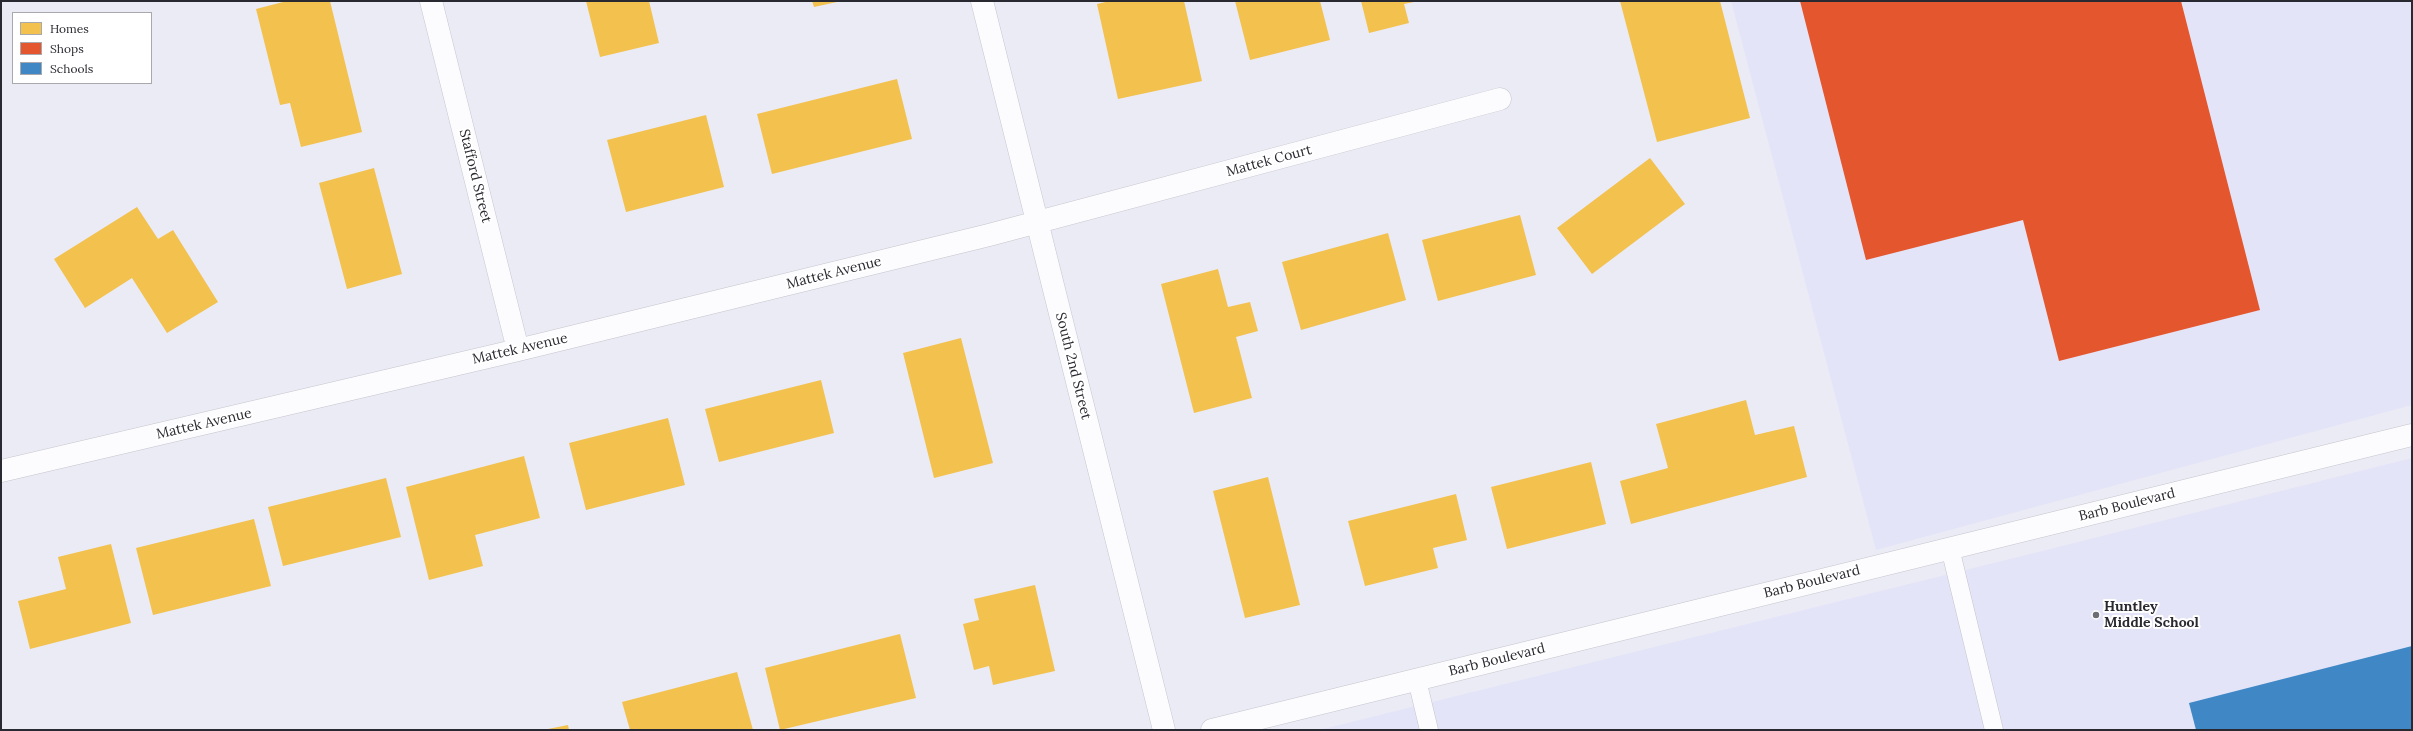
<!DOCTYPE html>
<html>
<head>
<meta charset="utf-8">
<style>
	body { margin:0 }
	#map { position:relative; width:2413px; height:731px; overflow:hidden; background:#ebebf6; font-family:Lora,serif }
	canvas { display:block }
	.frame { position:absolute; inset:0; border:2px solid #292931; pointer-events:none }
	.legend { position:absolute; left:12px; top:12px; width:140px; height:72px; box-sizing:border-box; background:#fff; border:1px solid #a9a9ad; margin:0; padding:5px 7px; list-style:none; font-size:12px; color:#292931 }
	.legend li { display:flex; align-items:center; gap:8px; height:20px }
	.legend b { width:20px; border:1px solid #a9a9ad }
</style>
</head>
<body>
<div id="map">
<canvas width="2413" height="731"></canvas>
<div class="frame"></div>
<ul class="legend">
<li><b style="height:11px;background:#f2c14e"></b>Homes</li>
<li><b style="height:11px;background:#e4572e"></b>Shops</li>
<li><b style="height:11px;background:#3f88c5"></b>Schools</li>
</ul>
</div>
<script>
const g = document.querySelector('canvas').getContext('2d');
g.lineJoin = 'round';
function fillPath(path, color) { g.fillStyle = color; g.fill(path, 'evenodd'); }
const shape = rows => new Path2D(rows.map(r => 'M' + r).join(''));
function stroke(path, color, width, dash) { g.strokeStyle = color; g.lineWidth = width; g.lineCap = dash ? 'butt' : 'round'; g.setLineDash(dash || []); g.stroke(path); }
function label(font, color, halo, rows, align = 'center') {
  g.font = font + ' Lora,serif'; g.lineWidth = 4; g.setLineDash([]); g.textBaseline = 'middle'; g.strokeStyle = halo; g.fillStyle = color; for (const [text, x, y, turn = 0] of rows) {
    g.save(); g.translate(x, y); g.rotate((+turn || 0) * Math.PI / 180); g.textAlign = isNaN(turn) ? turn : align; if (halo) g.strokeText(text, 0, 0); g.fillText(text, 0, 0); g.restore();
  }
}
const built = shape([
	[1731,1,2412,1,2412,405,1876,550],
	[2412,458,2412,730,1319,730,2042,551]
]);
const homes = shape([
	[287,1,330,1,362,132,301,147,290,103,280,105,256,9],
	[586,1,649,1,659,43,600,57],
	[812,1,837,1,837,2,814,7],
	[1110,1,1184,1,1202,81,1118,99,1097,4],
	[1235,1,1320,1,1330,40,1250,60],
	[1361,1,1414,1,1414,2,1404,4,1409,23,1369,33],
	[1620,1,1720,1,1750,118,1657,142],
	[897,79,912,139,772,174,757,114],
	[706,115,724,187,626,212,607,140],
	[1650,158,1685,204,1592,274,1557,228],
	[374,168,402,274,347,289,319,183],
	[137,207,158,239,173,230,218,302,167,333,132,278,85,308,54,259],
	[1520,215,1536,275,1438,301,1422,240],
	[1388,233,1406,300,1301,330,1282,262],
	[1218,269,1228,307,1250,302,1258,331,1236,337,1252,398,1194,413,1161,284],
	[961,338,993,463,934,478,903,353],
	[821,380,834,433,719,462,705,409],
	[1746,400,1755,435,1794,426,1807,477,1631,524,1620,481,1668,468,1656,424],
	[668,418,685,485,586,510,569,443],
	[524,456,540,518,475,535,483,566,429,580,406,487],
	[1591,462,1606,524,1507,549,1491,487],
	[1268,477,1300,605,1245,618,1213,491],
	[386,478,401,537,283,566,268,507],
	[1456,494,1467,540,1433,548,1438,568,1365,586,1348,521],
	[254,519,271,586,153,615,136,548],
	[111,544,131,623,30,649,18,601,66,589,58,557],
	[1035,585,1055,671,993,685,989,666,974,670,963,624,979,620,974,599],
	[900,634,916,698,780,730,765,668],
	[737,672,753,730,630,730,622,702],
	[568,725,569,730,548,730,548,729]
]);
const shops = shape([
	[1800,1,2181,1,2260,310,2059,361,2023,220,1866,260]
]);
const schools = shape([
	[2412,646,2412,730,2196,730,2189,703]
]);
const lane = shape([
	[1950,548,1994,730],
	[1417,680,1429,730]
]);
const street = shape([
	[431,1,518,350],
	[982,1,1164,730],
	[1,471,518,350,989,235,1500,99],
	[1212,730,2412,435]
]);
const markers = [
	[2096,615,4,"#6d6d76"]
];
const streetNames = [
	["Mattek Court",1269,161,-15],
	["Stafford Street",475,176,76],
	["Mattek Avenue",834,273,-14],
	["Mattek Avenue",520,349,-13],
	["South 2nd Street",1073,366,76],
	["Mattek Avenue",204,424,-13],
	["Barb Boulevard",2127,505,-14],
	["Barb Boulevard",1812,582,-14],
	["Barb Boulevard",1497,660,-14]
];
const poiNames = [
	["Huntley",2104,607],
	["Middle School",2104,623]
];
fillPath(built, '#e4e4f8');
fillPath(homes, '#f2c14e');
fillPath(shops, '#e4572e');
fillPath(schools, '#3f88c5');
stroke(lane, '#c4c5cd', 19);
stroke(street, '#c4c5cd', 23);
stroke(lane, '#fcfcfe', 18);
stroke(street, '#fcfcfe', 22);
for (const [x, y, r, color] of markers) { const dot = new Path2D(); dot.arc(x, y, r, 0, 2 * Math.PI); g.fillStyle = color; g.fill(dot); stroke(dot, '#fff', 1.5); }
label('14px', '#292931', '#fff', streetNames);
label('bold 14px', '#292931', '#fff', poiNames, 'left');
</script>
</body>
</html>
